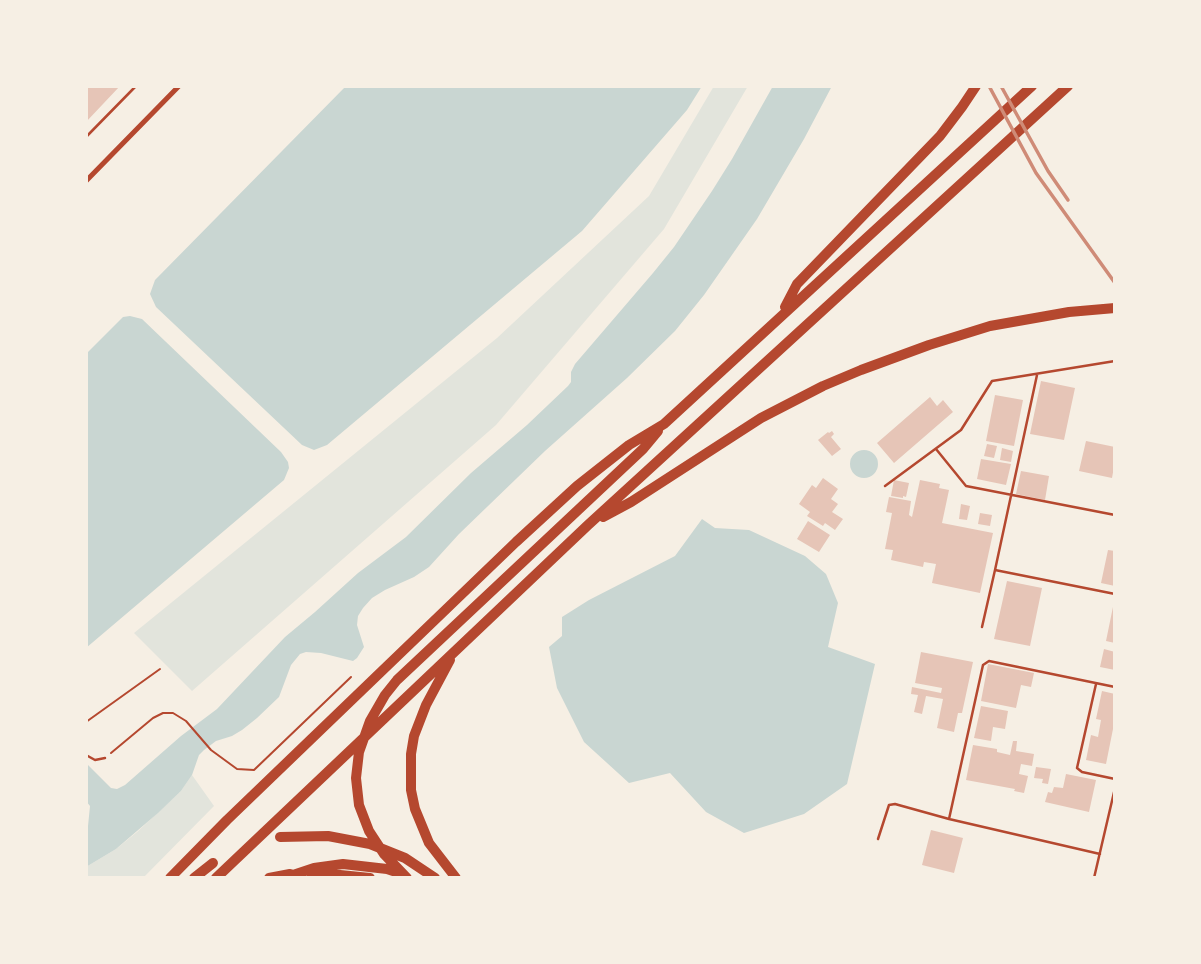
<!DOCTYPE html>
<html>
<head>
<meta charset="utf-8">
<style>
	body { margin:0 }
	#map { position:relative; width:1201px; height:964px; overflow:hidden; background:#f6efe4; font-family:"Work Sans",sans-serif }
	canvas { display:block }
	.frame { position:absolute; inset:0; border:88px solid #f6efe4; pointer-events:none }
</style>
</head>
<body>
<div id="map">
<canvas width="1201" height="964"></canvas>
<div class="frame"></div>
</div>
<script>
const g = document.querySelector('canvas').getContext('2d');
g.lineJoin = 'round';
function fillPath(path, color) { g.fillStyle = color; g.fill(path, 'evenodd'); }
const shape = rows => new Path2D(rows.map(r => 'M' + r).join(''));
function stroke(path, color, width, dash) { g.strokeStyle = color; g.lineWidth = width; g.lineCap = dash ? 'butt' : 'round'; g.setLineDash(dash || []); g.stroke(path); }
const green = shape([
	[714,86,748,86,664,229,496,425,192,691,134,633,497,338,649,196],
	[192,775,214,806,143,878,86,878,86,867,116,849,137,832,181,791]
]);
const water = shape([
	[346,86,702,86,687,110,582,231,327,445,314,450,302,445,156,307,150,294,155,280],
	[773,86,832,86,804,139,757,219,704,295,675,331,627,378,545,451,459,534,429,567,414,577,385,590,372,598,363,608,358,616,357,625,364,647,357,658,353,661,321,653,306,652,300,654,291,665,279,697,257,718,242,730,232,736,216,741,204,750,199,755,192,775,181,791,158,813,116,849,86,867,86,830,88,826,90,806,86,801,86,763,111,788,117,789,125,785,181,736,217,709,285,637,315,612,358,573,406,537,471,473,527,425,568,386,571,382,571,372,575,364,653,273,674,247,712,191,732,159],
	[130,316,142,319,281,452,288,462,289,468,284,480,86,648,86,354,123,317],
	'850 464a14 14 0 1 1 28 0a14 14 0 1 1-28 0Z',
	[702,519,715,528,749,530,805,556,826,574,838,603,828,647,875,664,847,784,804,814,744,833,706,812,670,773,629,783,584,742,557,688,549,647,562,636,562,617,589,600,675,556]
]);
const building = shape([
	[86,86,120,86,86,122],
	[1041,381,1075,388,1064,440,1030,434],
	[995,395,1023,400,1014,446,986,441],
	[930,397,937,406,943,400,953,412,894,463,877,443],
	[832,431,834,434,831,437,841,449,832,456,818,440,828,432,829,433],
	[1086,441,1115,447,1115,461,1112,478,1079,471],
	[987,444,997,446,994,458,984,456],
	[1002,448,1013,451,1011,462,1000,460],
	[981,459,1011,464,1006,485,977,479],
	[1021,471,1049,476,1045,500,1016,494],
	[823,478,838,489,831,499,838,504,832,512,843,519,835,530,825,523,823,526,807,516,810,512,799,504,812,485,816,488],
	[894,480,909,483,906,497,903,496,903,498,891,496],
	[920,480,940,484,939,488,949,490,942,523,993,533,980,593,932,583,936,564,924,562,923,567,891,560,893,550,885,549,892,513,886,512,889,497,911,501,909,515,912,517],
	[961,504,970,506,967,520,959,519],
	[980,513,992,515,990,526,978,524],
	[808,521,830,535,819,552,797,539],
	[1108,550,1115,551,1115,586,1101,583],
	[1007,581,1042,588,1030,646,994,639],
	[1114,602,1115,602,1115,643,1106,641],
	[1104,649,1115,652,1115,670,1100,667],
	[921,652,973,662,962,713,958,713,954,732,937,728,943,699,926,696,922,714,914,712,918,695,911,694,912,687,941,693,942,688,915,683],
	[988,664,1034,673,1031,687,1021,685,1016,708,981,701],
	[1102,691,1115,694,1115,719,1106,764,1086,760,1091,735,1098,737,1101,720,1096,719],
	[981,706,1008,711,1005,729,993,727,991,741,974,738],
	[1013,741,1017,741,1016,751,1034,754,1032,766,1021,764,1019,774,1028,776,1024,793,1014,791,1015,789,966,780,973,745,997,749,997,752,1010,755],
	[1036,767,1051,769,1048,784,1042,783,1043,779,1034,778],
	[1066,774,1096,780,1089,812,1045,802,1048,792,1052,793,1054,787,1063,788],
	[931,830,963,838,954,873,922,865]
]);
const path = shape([
	[86,722,160,669],
	[111,753,153,718,163,713,173,713,186,721,211,750,237,769,254,770,351,677]
]);
const service = shape([
	[86,137,136,86],
	[936,449,966,486,1115,515],
	[885,486,961,430,992,381,1115,361],
	[995,570,1037,375],
	[982,627,995,570,1115,594],
	[1096,684,1077,768,1082,772,1115,779],
	[86,755,95,760,105,758],
	[949,819,983,665,989,661,1115,687],
	[878,839,889,805,895,804,949,819,1100,854],
	[1094,878,1115,788]
]);
const minor = shape([
	[86,181,179,86]
]);
const motorway = shape([
	[785,307,797,284,940,136,962,107,976,86],
	[603,517,631,502,761,418,823,386,861,370,929,345,990,326,1069,312,1115,308],
	[450,660,426,705,414,736,411,754,411,790,415,809,429,843,456,878],
	[280,837,328,836,370,844,405,858,435,878],
	[310,872,370,878],
	[170,878,227,820,516,542,577,486,629,445,664,424,1032,86],
	[194,878,213,863],
	[216,878,588,525,1068,86],
	[269,878,290,874],
	[284,878,314,868,343,864,387,869,402,874],
	[407,878,384,854,369,831,359,805,356,778,359,752,370,721,385,695,397,680,643,449,658,431]
]);
const rail = shape([
	[989,86,1036,173,1115,283],
	[1001,86,1048,171,1068,200]
]);
fillPath(green, '#e2e4dc');
fillPath(water, '#c9d6d2');
fillPath(building, '#e6c5b7');
stroke(path, '#b5482f', 2);
stroke(service, '#b5482f', 2.5);
stroke(minor, '#b5482f', 5);
stroke(motorway, '#b5482f', 10);
stroke(rail, '#cf8b77', 3.5);
</script>
</body>
</html>
